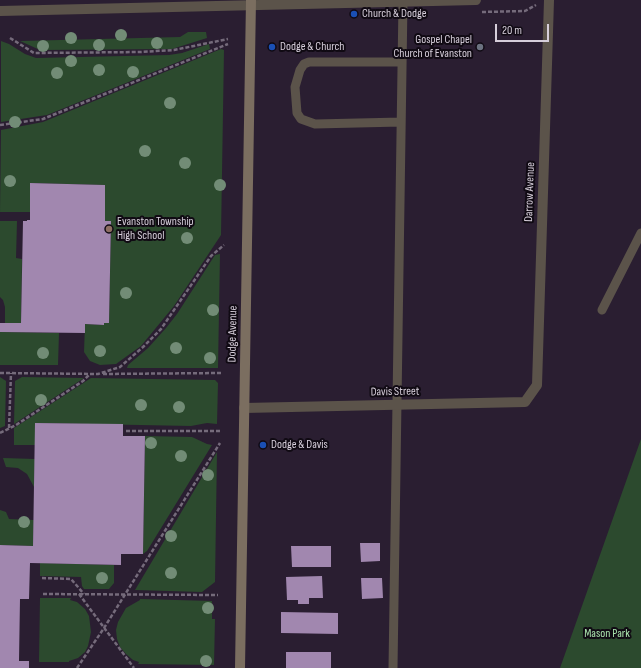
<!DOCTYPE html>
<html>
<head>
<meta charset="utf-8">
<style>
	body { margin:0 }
	#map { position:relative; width:641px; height:668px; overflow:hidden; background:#2a1e31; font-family:"Sofia Sans Condensed",sans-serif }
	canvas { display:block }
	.scale { position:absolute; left:495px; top:24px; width:54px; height:18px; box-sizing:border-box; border:2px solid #d6ceda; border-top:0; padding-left:5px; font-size:12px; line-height:14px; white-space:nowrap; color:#d6ceda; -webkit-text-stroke:3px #100a13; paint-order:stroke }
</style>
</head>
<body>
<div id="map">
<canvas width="641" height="668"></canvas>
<div class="scale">20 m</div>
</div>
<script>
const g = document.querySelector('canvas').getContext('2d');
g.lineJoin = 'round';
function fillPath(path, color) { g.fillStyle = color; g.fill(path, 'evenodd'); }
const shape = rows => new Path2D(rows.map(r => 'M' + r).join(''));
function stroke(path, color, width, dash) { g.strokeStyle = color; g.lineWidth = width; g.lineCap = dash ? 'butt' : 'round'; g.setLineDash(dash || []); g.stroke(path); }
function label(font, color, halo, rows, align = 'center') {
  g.font = font + ' "Sofia Sans Condensed",sans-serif'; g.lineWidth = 4; g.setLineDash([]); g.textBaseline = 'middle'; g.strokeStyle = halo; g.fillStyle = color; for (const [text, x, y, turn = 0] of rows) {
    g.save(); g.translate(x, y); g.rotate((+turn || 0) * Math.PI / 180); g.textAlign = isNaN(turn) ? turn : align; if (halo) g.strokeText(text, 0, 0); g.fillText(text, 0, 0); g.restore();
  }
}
const green = shape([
	[188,32,206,32,207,38,172,49,40,50,20,41,180,37],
	[1,41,9,44,25,54,36,58,169,55,182,53,209,44,210,49,47,115,1,122],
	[221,49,224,50,221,235,174,306,141,346,116,364,100,365,90,361,84,352,85,324,104,325,104,323,109,323,111,221,105,221,105,185,30,183,30,212,0,212,1,130,43,122],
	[0,221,17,221,16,258,22,259,21,323,5,323,5,307,3,300,0,297],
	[220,254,218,368,127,368,128,365,148,348,166,328,177,314,215,255],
	[0,332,59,333,58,365,0,365],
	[0,377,6,381,5,426,0,428],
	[22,377,84,378,14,424,15,381],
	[91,378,215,380,218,383,217,424,207,423,191,426,36,423,35,445,14,445,14,428],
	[145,436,192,437,207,444,212,445,147,551,143,554],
	[641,439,641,668,560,668],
	[217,452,215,582,202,592,135,590],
	[3,458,35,459,34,487,27,474,18,468,6,467],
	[0,510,6,512,9,519,34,520,33,546,0,545],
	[40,563,114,565,114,583,109,589,84,589,82,586,81,577,40,576],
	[40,598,71,598,70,600,77,602,85,609,89,616,91,632,88,646,85,652,78,658,69,661,69,662,39,662],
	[140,599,212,601,212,619,215,619,214,665,138,664,139,662,133,660,126,654,120,647,117,639,116,630,118,622,126,608,140,600]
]);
const building = shape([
	[30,183,105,185,105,221,111,221,109,323,104,323,104,325,85,324,85,333,0,332,0,323,21,323,23,221,27,221,27,220,30,220],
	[35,423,123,424,123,436,145,436,143,554,121,554,121,565,30,563,29,599,20,599,19,661,29,661,29,668,0,668,0,545,33,546],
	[360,543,380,543,380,561,361,562],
	[291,546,331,546,331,567,292,567],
	[322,576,323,598,309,598,309,604,298,604,298,600,287,600,286,577],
	[361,578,382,578,383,598,362,599],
	[281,612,338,613,338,634,281,633],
	[286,652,331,652,331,668,286,668]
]);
const path = shape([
	[482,12,525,11,536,5],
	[10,38,34,53,141,52,174,50,228,39],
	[0,125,43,119,228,44],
	[0,373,98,374,120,367,143,347,161,329,211,256,224,245],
	[103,374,222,373],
	[9,428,11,373],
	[126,431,221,431],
	[0,433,16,425,83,381,90,374],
	[42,578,71,579,84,594],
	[43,594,218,595],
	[79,594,134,668],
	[77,668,104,628,220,443]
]);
const service = shape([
	[401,122,315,124,301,119,297,113,295,87,300,70,304,64,309,62,402,62],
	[602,310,641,233],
	[393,668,403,2]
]);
const minor = shape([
	[244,408,525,402,537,385,549,0]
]);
const tertiary = shape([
	[0,11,476,0]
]);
const secondary = shape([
	[240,668,251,0]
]);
const trees = [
	[121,35],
	[71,38],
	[157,43],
	[99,45],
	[43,46],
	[71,61],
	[99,70],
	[133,72],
	[57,73],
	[170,103],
	[15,122],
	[145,151],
	[185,163],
	[10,181],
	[220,185],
	[187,238],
	[126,293],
	[213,310],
	[176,348],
	[100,351],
	[43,353],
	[210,358],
	[41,400],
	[141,405],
	[179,407],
	[151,443],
	[181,456],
	[208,475],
	[24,522],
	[171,536],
	[171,573],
	[102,578],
	[208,608],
	[206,661]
];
const markers = [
	[354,14,4,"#1a4fb4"],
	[272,47,4,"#1a4fb4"],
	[480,47,4,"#6b7280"],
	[109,229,4,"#8d6e63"],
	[263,445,4,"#1a4fb4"]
];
const poiNames = [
	["Church & Dodge",362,14],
	["Gospel Chapel",472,40,"right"],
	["Church of Evanston",472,54,"right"],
	["Dodge & Church",280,47],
	["Evanston Township",117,222],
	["High School",117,236],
	["Dodge & Davis",271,445]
];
const streetNames = [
	["Darrow Avenue",530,192,-88],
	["Dodge Avenue",233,334,-89],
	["Davis Street",395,392,-1]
];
const parkNames = [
	["Mason Park",607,634]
];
fillPath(green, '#2c4a2e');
fillPath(building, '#a187af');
stroke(path, '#756b7b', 2.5, [4, 2]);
stroke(service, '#5b534a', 9);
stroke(minor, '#5b534a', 10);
stroke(tertiary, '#5b534a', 10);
stroke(secondary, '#7b6e60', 10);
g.fillStyle = '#728c76';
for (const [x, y] of trees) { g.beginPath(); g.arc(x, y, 6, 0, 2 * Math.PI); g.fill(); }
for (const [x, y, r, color] of markers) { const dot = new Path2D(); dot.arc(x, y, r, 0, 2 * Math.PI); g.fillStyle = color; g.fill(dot); stroke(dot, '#100a13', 1.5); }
label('12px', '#d6ceda', '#100a13', poiNames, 'left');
label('12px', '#d6ceda', '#100a13', streetNames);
label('12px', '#ace6af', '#100a13', parkNames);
</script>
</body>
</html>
